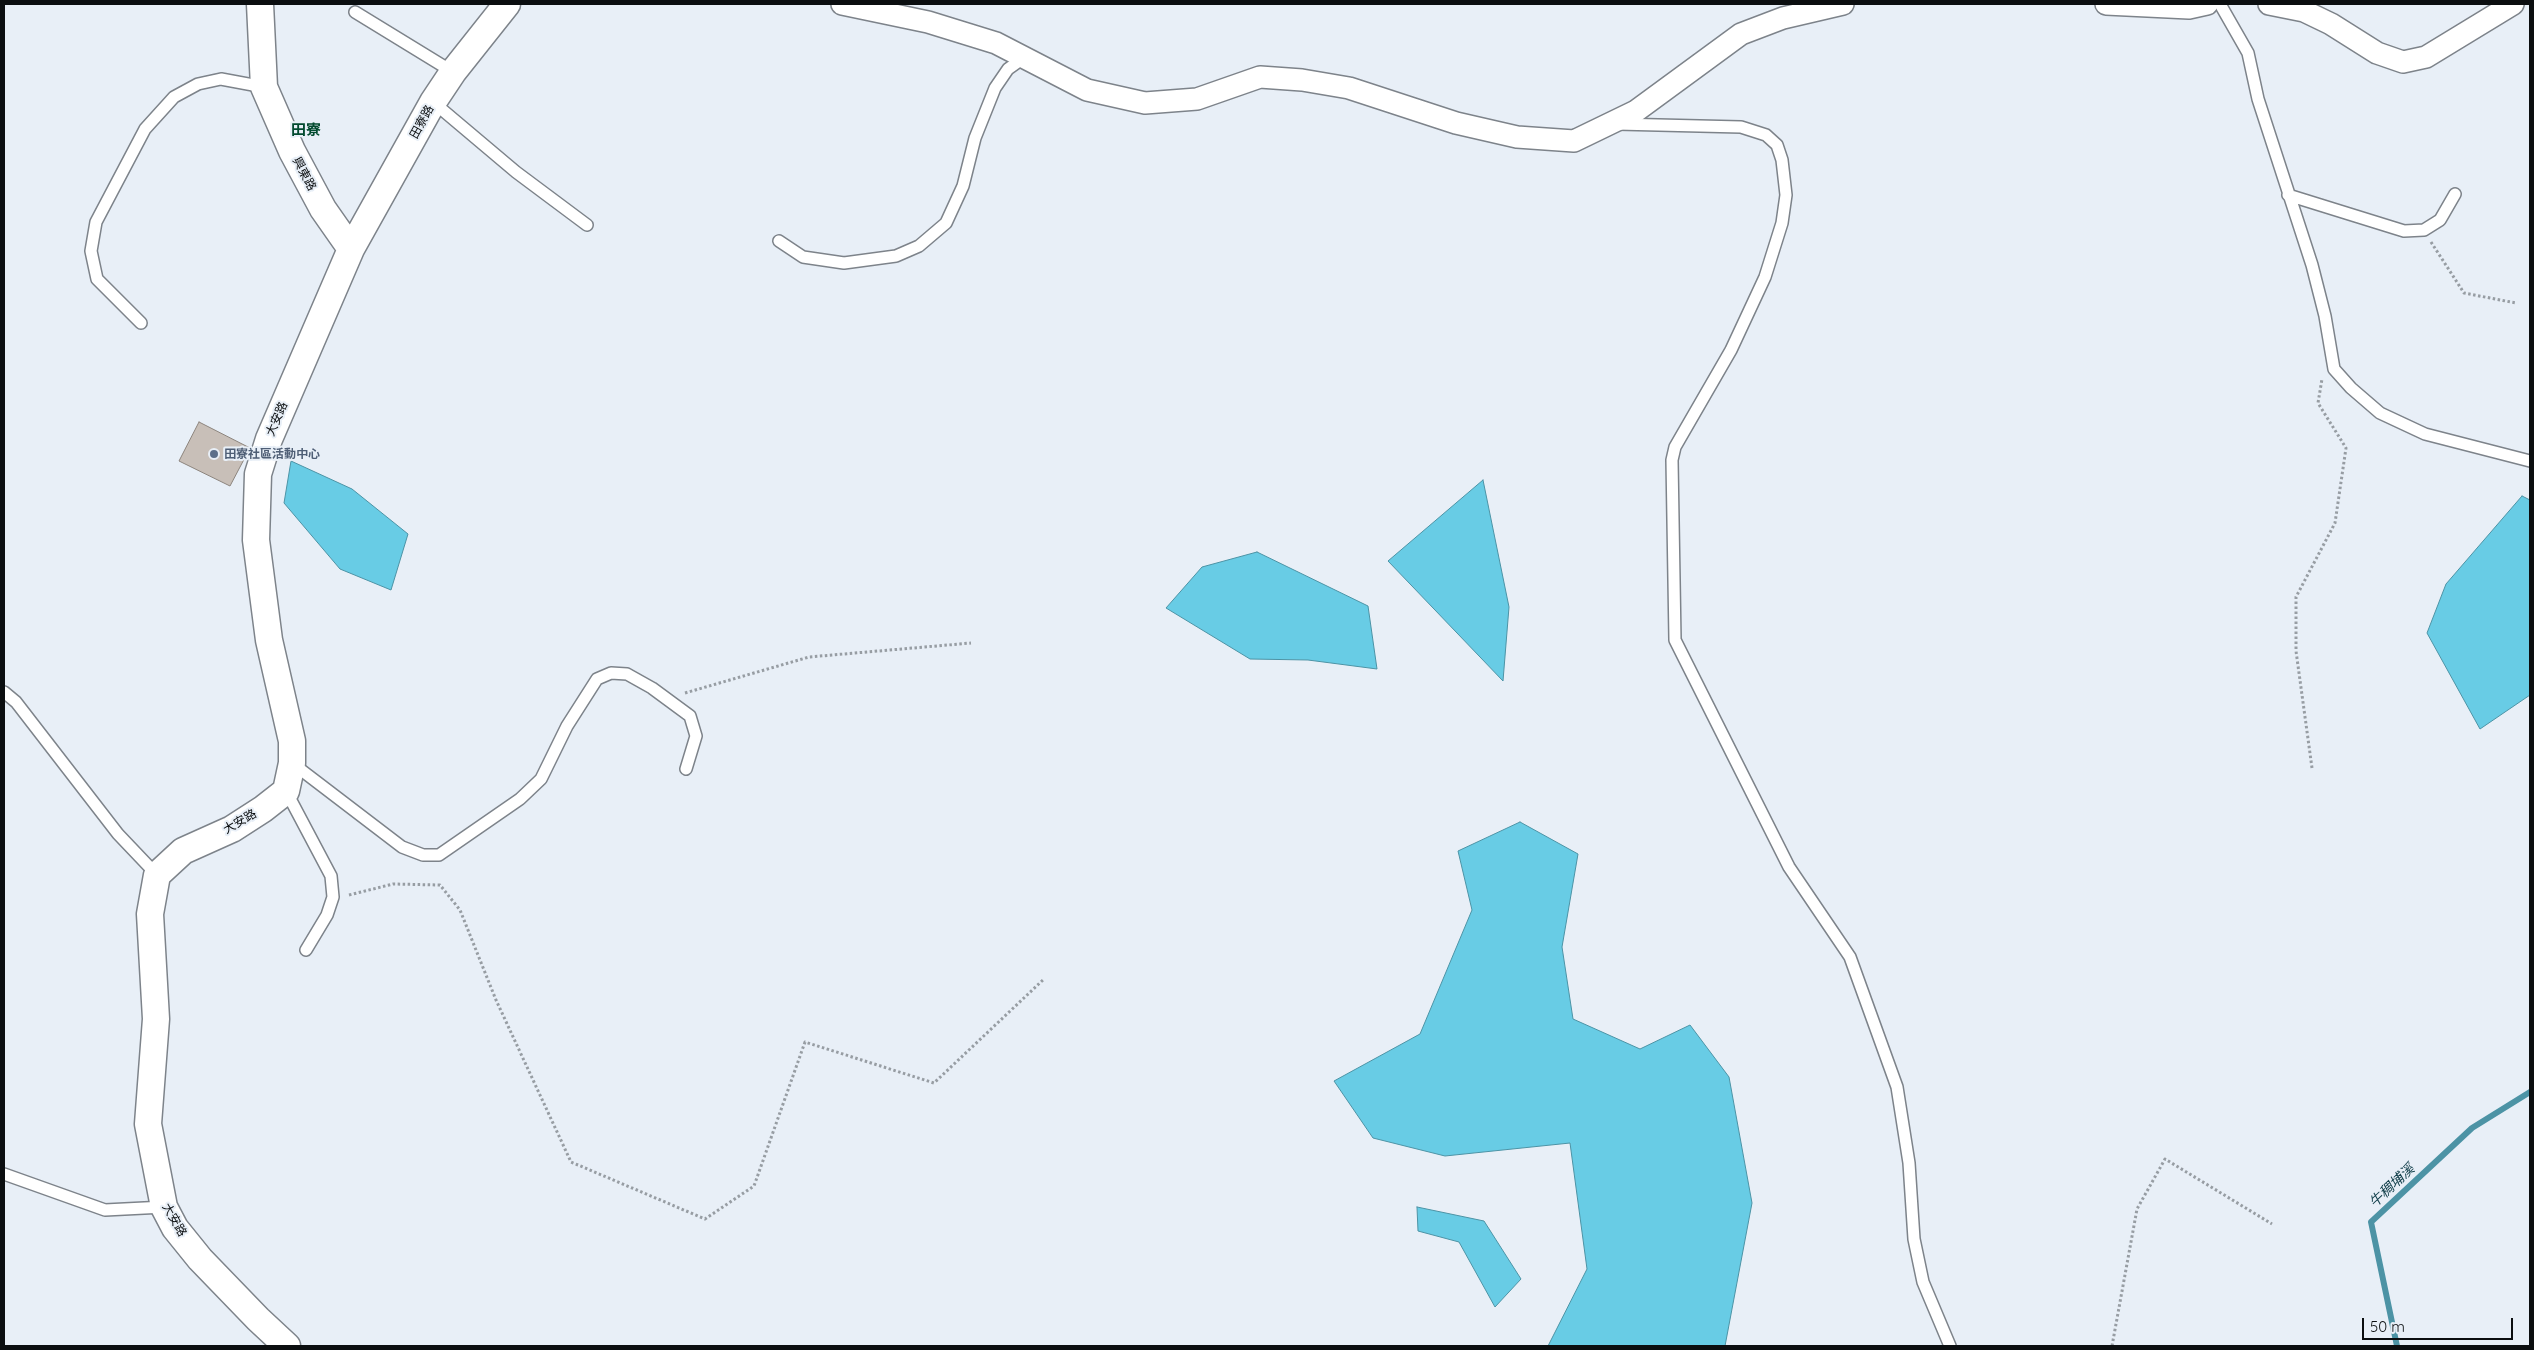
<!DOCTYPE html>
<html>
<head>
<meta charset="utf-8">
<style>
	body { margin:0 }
	#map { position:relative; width:2534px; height:1350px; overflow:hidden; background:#e8eff7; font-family:Quicksand,sans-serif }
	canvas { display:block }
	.frame { position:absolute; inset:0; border:5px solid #0b0e10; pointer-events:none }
	.scale { position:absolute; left:2362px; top:1318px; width:151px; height:22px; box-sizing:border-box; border:2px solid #0b0e10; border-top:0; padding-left:6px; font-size:15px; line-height:18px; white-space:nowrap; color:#0b0e10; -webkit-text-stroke:4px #e8eff7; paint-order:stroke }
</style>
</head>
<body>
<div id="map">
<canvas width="2534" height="1350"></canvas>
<div class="frame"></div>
<div class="scale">50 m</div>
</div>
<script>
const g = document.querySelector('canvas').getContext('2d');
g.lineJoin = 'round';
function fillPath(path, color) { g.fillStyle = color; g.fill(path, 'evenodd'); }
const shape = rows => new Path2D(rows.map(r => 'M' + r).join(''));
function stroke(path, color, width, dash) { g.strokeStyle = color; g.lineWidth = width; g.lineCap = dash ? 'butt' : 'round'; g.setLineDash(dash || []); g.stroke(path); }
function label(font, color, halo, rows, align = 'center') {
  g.font = font + ' Quicksand,"Noto Sans TC",sans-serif'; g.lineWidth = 4; g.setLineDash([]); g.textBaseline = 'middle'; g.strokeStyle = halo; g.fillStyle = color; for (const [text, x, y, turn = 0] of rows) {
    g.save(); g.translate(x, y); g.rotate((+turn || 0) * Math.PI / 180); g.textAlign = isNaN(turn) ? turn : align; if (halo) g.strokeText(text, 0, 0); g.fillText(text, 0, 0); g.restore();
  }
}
const water = shape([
	[291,461,352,489,408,534,391,590,340,569,284,503,291,461],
	[1483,480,1509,607,1503,681,1388,561,1483,480],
	[2522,496,2530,500,2530,695,2480,729,2427,633,2446,584,2522,496],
	[1257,552,1368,606,1377,669,1308,660,1250,659,1166,608,1202,567,1257,552],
	[1520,822,1578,854,1562,947,1573,1019,1640,1049,1690,1025,1729,1077,1752,1203,1725,1346,1548,1346,1587,1269,1570,1143,1445,1156,1373,1138,1334,1081,1420,1034,1472,910,1458,851,1520,822],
	[1417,1207,1484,1221,1521,1279,1495,1307,1459,1242,1418,1231,1417,1207]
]);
const stream = shape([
	[2397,1346,2371,1222,2472,1128,2530,1092]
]);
const building = shape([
	[199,422,250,448,230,486,179,461,199,422]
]);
const path = shape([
	[2431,242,2464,293,2516,303],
	[685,693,809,657,971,643],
	[2312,768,2296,651,2296,597,2335,523,2346,448,2318,403,2322,379],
	[349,895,393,884,440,885,460,910,496,1000,571,1162,705,1219,754,1186,805,1042,934,1083,1044,979],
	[2112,1346,2137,1209,2165,1159,2272,1224]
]);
const service = shape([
	[2220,4,2248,53,2258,99,2312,265,2325,316,2334,369,2351,388,2380,413,2425,434,2530,461],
	[355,12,453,72],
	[433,102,516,172,587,225],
	[1617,124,1741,127,1766,135,1777,145,1782,160,1786,195,1782,223,1765,277,1731,350,1675,447,1672,460,1675,640,1789,867,1850,957,1897,1087,1909,1163,1914,1239,1923,1282,1950,1346],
	[2288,195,2404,231,2424,230,2440,220,2455,194],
	[779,241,803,257,844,263,896,256,919,246,946,223,963,186,975,138,995,88,1008,69,1022,59],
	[141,323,97,279,91,251,96,222,145,129,174,97,198,84,221,79,264,87],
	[4,692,16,702,118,834,157,875],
	[292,763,402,847,423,855,439,855,520,799,541,779,567,726,597,679,611,673,627,674,652,688,690,716,696,736,686,769],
	[286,791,331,876,333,897,327,915,306,950],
	[4,1174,105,1210,164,1207]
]);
const minor = shape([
	[842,4,928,22,996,43,1087,90,1145,103,1197,99,1260,77,1302,80,1349,88,1456,123,1517,137,1574,141,1636,111,1741,34,1783,18,1843,4],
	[2106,4,2189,8,2207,4],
	[2269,4,2304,11,2331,24,2377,53,2403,62,2426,57,2513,4]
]);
const tertiary = shape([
	[260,4,264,87,292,151,323,209,351,249],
	[287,1346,258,1319,200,1259,175,1228,164,1207,148,1124,156,1019,150,914,157,875,183,851,232,829,263,809,286,791,292,763,292,741,269,640,256,540,258,474,269,439,351,249,433,102,453,72,507,4]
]);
const markers = [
	[214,454,5,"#5c6f8a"]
];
const streetNames = [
	["田寮路",422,122,-61],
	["興東路",304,174,62],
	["大安路",277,419,-67],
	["大安路",240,822,-30],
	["大安路",174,1220,60]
];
const serviceNames = [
	["田寮社區活動中心",224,454]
];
const waterNames = [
	["牛稠埔溪",2392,1186,-43]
];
const quarterNames = [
	["田寮",306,130]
];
fillPath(water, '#68cce5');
stroke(water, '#4c93a5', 1);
stroke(stream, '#4c93a5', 6);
fillPath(building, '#c8bfb8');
stroke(building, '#8c847d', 1);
stroke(service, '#7d838a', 14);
stroke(minor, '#7d838a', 24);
stroke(tertiary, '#7d838a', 29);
stroke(path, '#979da3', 3, [2.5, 2.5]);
stroke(service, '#fff', 11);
stroke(minor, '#fff', 21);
stroke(tertiary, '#fff', 26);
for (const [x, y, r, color] of markers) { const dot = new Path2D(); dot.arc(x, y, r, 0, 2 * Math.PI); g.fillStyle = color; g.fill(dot); stroke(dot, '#e8eff7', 2); }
label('12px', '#0b0e10', '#e8eff7', streetNames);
label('bold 12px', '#4e5e75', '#e8eff7', serviceNames, 'left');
label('italic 14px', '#14414c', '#e8eff7', waterNames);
label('bold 15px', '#024a2f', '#e8eff7', quarterNames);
</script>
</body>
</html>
